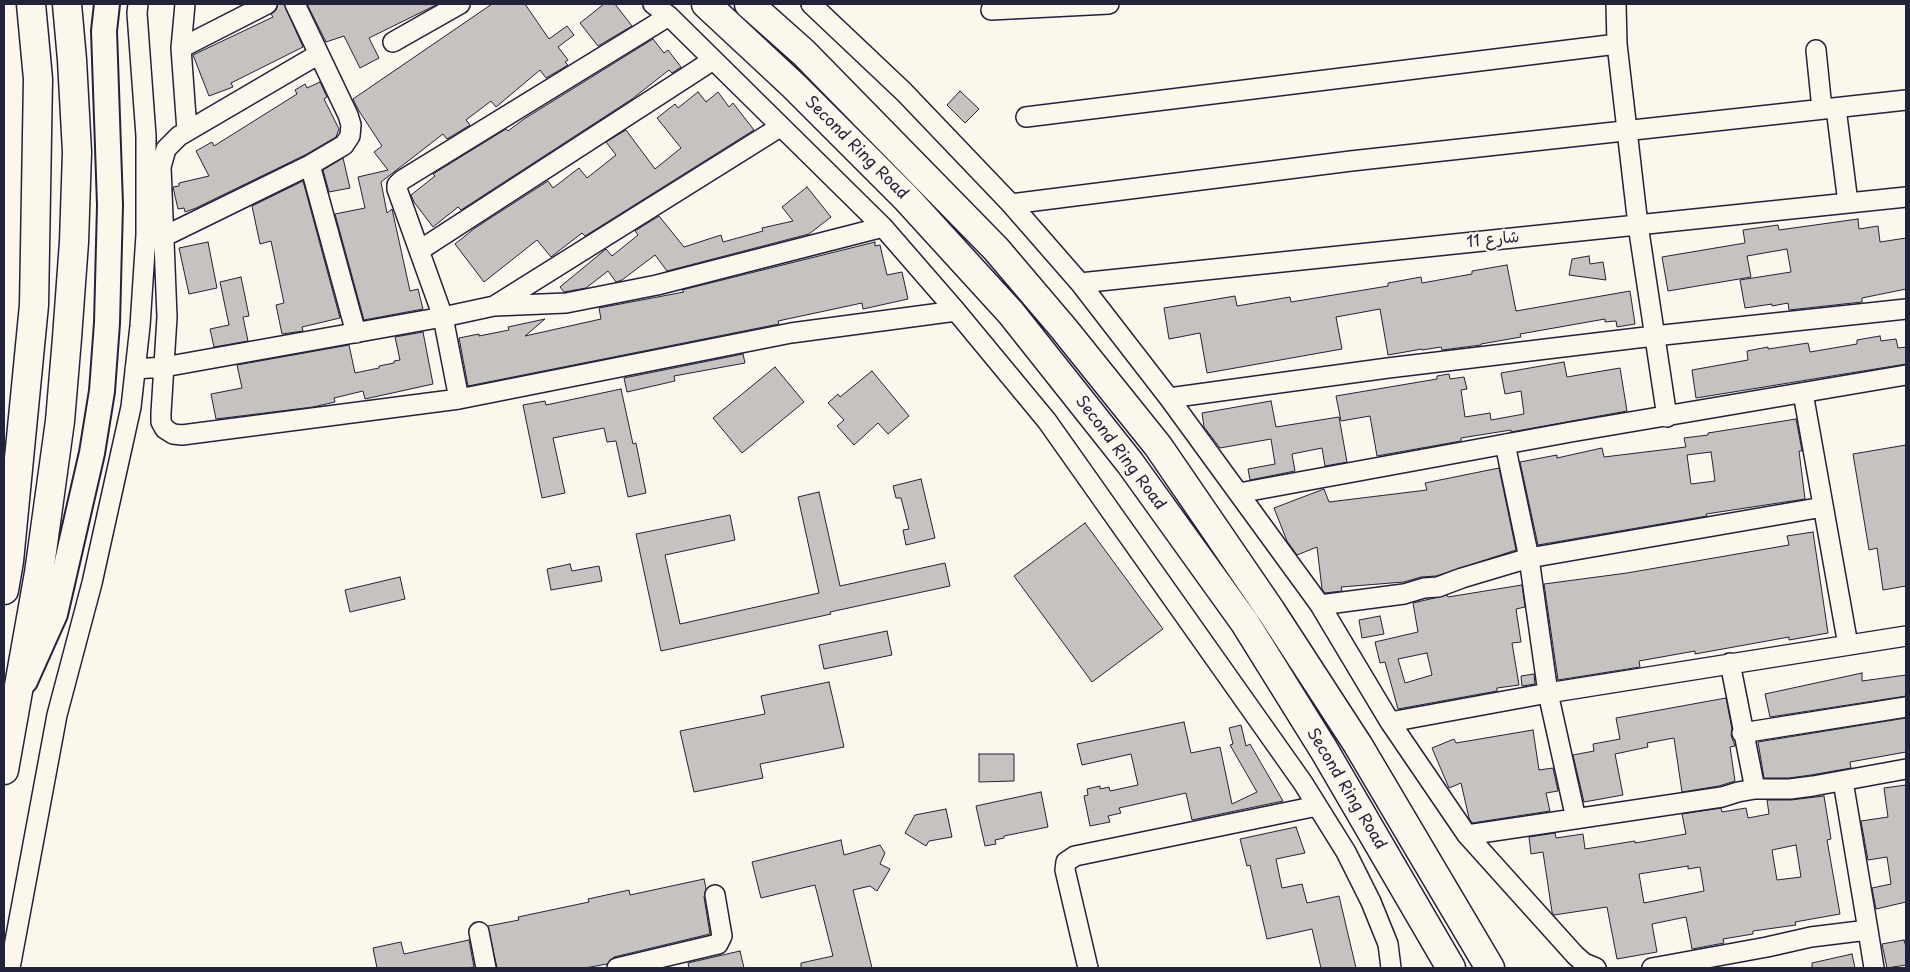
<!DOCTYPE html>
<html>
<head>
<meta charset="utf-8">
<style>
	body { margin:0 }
	#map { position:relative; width:1910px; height:972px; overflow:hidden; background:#fbf7ec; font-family:"Playpen Sans",sans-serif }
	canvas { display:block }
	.frame { position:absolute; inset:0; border:5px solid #22223b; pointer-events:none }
</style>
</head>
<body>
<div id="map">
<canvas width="1910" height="972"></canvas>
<div class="frame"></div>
</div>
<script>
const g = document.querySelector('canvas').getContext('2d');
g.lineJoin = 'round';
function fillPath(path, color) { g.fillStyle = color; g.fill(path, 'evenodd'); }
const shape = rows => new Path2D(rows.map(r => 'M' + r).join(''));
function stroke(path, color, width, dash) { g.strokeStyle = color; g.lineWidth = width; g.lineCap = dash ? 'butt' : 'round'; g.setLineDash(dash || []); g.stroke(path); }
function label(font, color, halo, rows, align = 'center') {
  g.font = font + ' "Playpen Sans","Playpen Sans Arabic",sans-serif'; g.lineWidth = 4.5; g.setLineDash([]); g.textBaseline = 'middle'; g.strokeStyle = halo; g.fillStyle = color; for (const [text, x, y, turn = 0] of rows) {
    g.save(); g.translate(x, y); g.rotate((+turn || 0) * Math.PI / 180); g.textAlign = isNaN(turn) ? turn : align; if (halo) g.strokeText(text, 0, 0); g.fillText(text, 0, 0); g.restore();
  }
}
const building = shape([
	[278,4,284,4,303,47,231,83,233,87,209,96,193,55,273,17,271,14,276,10,278,4],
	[307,4,438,4,369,38,379,58,360,68,344,36,326,42,307,4],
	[492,4,525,4,549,39,567,26,574,35,558,47,568,60,565,62,568,65,546,78,540,70,496,107,491,101,466,120,470,125,447,139,443,134,381,182,387,213,392,209,410,291,418,289,423,309,364,320,335,214,365,208,358,177,388,170,374,152,382,146,359,111,353,99,492,4],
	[604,4,615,4,632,26,598,46,580,23,604,4],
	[653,39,664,53,668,50,681,67,672,73,669,70,632,99,461,210,458,207,433,227,414,202,411,195,435,176,433,174,506,129,508,131,524,119,653,39],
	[320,82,327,97,324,99,339,129,336,137,305,155,196,208,185,212,184,208,178,209,173,187,179,186,179,183,209,176,196,151,212,142,214,146,297,94,295,90,305,84,307,88,320,82],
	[960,91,979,109,965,123,947,105,960,91],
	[698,92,706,102,718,92,729,107,733,103,754,130,585,236,582,233,551,257,537,240,484,282,455,244,475,228,548,181,553,188,579,168,587,178,616,155,606,142,626,130,655,169,681,148,657,118,675,104,678,108,698,92],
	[343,158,350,188,329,192,323,170,343,158],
	[303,181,340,318,302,327,303,331,282,334,276,305,284,303,271,241,260,244,252,206,303,181],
	[807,187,831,217,809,234,667,271,655,255,622,280,616,282,608,271,586,288,564,292,560,287,606,249,612,256,638,235,635,231,659,216,684,247,721,235,723,242,763,231,762,228,793,221,782,207,807,187],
	[1858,219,1859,229,1878,226,1880,242,1906,238,1906,289,1862,298,1862,302,1789,310,1788,303,1772,306,1772,304,1745,308,1740,280,1791,272,1787,249,1747,256,1751,277,1668,291,1662,257,1745,243,1743,230,1778,225,1779,230,1858,219],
	[208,242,217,288,189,294,179,248,208,242],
	[875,242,875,246,880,245,887,275,902,272,908,299,863,309,862,303,778,321,779,324,468,386,459,338,479,334,479,336,509,330,508,327,545,319,525,336,601,319,599,308,684,292,682,290,875,242],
	[1589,256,1590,264,1603,262,1606,280,1569,275,1572,259,1589,256],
	[1507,265,1516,311,1630,291,1635,324,1617,327,1616,321,1605,322,1605,319,1520,334,1521,337,1481,344,1481,345,1442,350,1441,347,1422,350,1422,349,1388,355,1380,309,1336,317,1342,349,1207,373,1200,333,1169,339,1164,308,1235,296,1237,306,1290,297,1291,302,1388,286,1388,283,1421,277,1422,283,1472,274,1472,271,1507,265],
	[241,277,249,316,243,317,248,341,214,347,210,329,229,325,220,282,241,277],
	[423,332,433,384,365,399,363,391,334,398,335,402,313,407,216,419,211,394,242,388,237,365,349,345,355,373,379,368,379,366,394,363,394,361,400,360,395,337,423,332],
	[1880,336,1881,341,1896,339,1898,348,1906,347,1906,364,1696,398,1692,370,1748,360,1747,351,1768,347,1768,349,1808,343,1810,352,1857,344,1857,340,1880,336],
	[743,354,745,363,674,376,675,381,627,392,624,378,743,354],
	[1564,362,1567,377,1620,368,1627,411,1511,432,1511,430,1461,438,1461,441,1377,456,1370,416,1341,421,1336,396,1437,379,1437,376,1449,374,1450,379,1464,377,1467,389,1461,390,1465,417,1490,413,1491,420,1524,414,1521,391,1505,394,1501,373,1564,362],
	[775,367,804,402,742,453,713,418,775,367],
	[872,371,909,416,888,434,878,423,854,445,837,426,844,420,828,403,838,394,840,397,872,371],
	[621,389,633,444,636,443,646,493,628,497,616,441,607,442,604,428,553,438,565,493,542,498,523,405,545,401,546,405,621,389],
	[1271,401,1276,427,1339,417,1347,462,1325,466,1322,448,1292,454,1295,471,1250,480,1248,469,1275,464,1271,439,1220,448,1204,427,1202,413,1271,401],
	[1796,419,1802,451,1799,451,1805,499,1706,514,1707,516,1538,545,1520,462,1557,455,1557,458,1602,448,1604,457,1686,447,1684,438,1708,435,1708,433,1796,419],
	[1711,452,1715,481,1691,484,1687,455,1711,452],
	[1906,445,1906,586,1883,590,1877,548,1869,550,1853,454,1906,445],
	[1499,468,1516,550,1436,576,1421,577,1404,582,1341,587,1342,591,1325,593,1322,589,1317,547,1297,555,1287,541,1274,508,1324,489,1329,502,1427,490,1425,483,1499,468],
	[921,479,935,538,906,545,903,530,909,529,901,498,896,498,893,486,921,479],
	[819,492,840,586,945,563,950,586,830,612,831,614,661,651,636,534,730,515,735,540,665,555,680,624,819,593,798,497,819,492],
	[1085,523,1163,629,1092,682,1014,576,1085,523],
	[1813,532,1828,633,1789,640,1789,637,1695,654,1695,651,1639,661,1640,667,1558,680,1544,584,1627,573,1789,545,1787,536,1813,532],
	[570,564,572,571,599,566,602,581,551,590,547,569,570,564],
	[400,577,405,599,350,612,345,590,400,577],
	[1522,585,1525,607,1516,609,1521,642,1512,643,1519,685,1497,688,1497,691,1398,709,1385,662,1380,663,1375,642,1418,632,1413,603,1447,595,1448,597,1522,585],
	[1427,653,1432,675,1405,683,1398,659,1427,653],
	[1380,616,1384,634,1362,638,1359,620,1380,616],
	[887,631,892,655,824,669,819,645,887,631],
	[1862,673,1862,681,1906,675,1906,696,1770,717,1765,694,1862,673],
	[1534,674,1535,684,1522,686,1521,676,1534,674],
	[829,682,844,747,760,764,763,778,694,792,680,731,765,714,761,696,829,682],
	[1726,698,1732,729,1731,735,1735,746,1730,747,1735,781,1719,786,1682,792,1674,738,1647,743,1648,747,1615,754,1623,795,1584,802,1573,755,1594,751,1593,744,1620,739,1616,718,1726,698],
	[1906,718,1906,752,1850,762,1851,768,1811,775,1789,778,1764,778,1758,742,1906,718],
	[1184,722,1191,753,1220,747,1232,804,1257,792,1230,745,1233,744,1229,728,1241,725,1246,746,1250,744,1283,801,1192,820,1186,793,1119,808,1121,813,1108,816,1110,822,1090,826,1084,796,1088,795,1087,789,1100,786,1100,789,1109,787,1110,791,1138,785,1131,754,1082,765,1077,744,1184,722],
	[1533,730,1539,770,1553,768,1558,791,1546,793,1550,811,1472,823,1469,818,1461,783,1449,788,1432,748,1454,739,1456,743,1533,730],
	[979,754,1014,754,1014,781,979,782,979,754],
	[1906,785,1906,902,1876,909,1872,888,1891,884,1887,857,1868,860,1861,821,1888,817,1884,788,1906,785],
	[1041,792,1048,827,1004,836,1004,838,995,840,996,844,985,846,976,806,1041,792],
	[1824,796,1831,839,1827,840,1840,914,1795,922,1796,925,1753,931,1753,934,1723,939,1724,943,1692,949,1686,917,1652,924,1657,952,1617,959,1607,907,1554,915,1552,912,1543,852,1531,854,1529,837,1555,833,1556,838,1583,834,1585,849,1635,841,1635,843,1686,834,1682,814,1721,808,1722,812,1746,808,1748,818,1769,814,1767,800,1791,800,1824,796],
	[1796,845,1801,877,1777,880,1772,850,1796,845],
	[1688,866,1688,869,1700,867,1704,891,1644,903,1639,874,1688,866],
	[946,809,952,837,929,841,926,846,905,833,915,815,946,809],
	[1296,827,1305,853,1276,859,1282,888,1302,884,1307,903,1339,896,1356,968,1321,968,1312,929,1267,939,1250,865,1247,866,1240,839,1296,827],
	[841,840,844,855,880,845,885,853,880,864,890,869,877,891,870,886,853,890,872,968,801,968,801,963,833,956,815,885,761,898,752,862,841,840],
	[704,879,706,888,704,897,710,934,614,957,607,964,585,968,497,968,488,926,519,920,518,917,589,902,588,899,629,890,630,895,704,879],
	[469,940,474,967,466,968,377,968,373,948,401,942,404,954,469,940],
	[1904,940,1906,947,1906,965,1887,968,1882,944,1904,940],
	[740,951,744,968,689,968,688,963,740,951],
	[1852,954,1855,968,1812,968,1812,963,1852,954]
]);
const minor = shape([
	[185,4,181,48,187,131],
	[653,4,669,16,883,227,956,311,1047,421,1303,783,1346,852,1371,902,1388,944,1391,968],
	[811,4,904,92,1011,204,1080,283,1169,398,1320,605,1390,722,1467,835,1575,955,1584,963,1596,968],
	[1616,4,1617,44,1638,225,1667,417],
	[991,10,1109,4],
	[393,42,460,4],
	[181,48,267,4],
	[1816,50,1822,109],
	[319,54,179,136,166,149,161,167,167,317,161,413,161,422,165,429,173,434,182,435,459,399,791,333,956,311],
	[1836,108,1848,203],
	[1026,117,1617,44],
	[310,165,356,333],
	[1011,204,1351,161,1906,100],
	[163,237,310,165,344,145,350,136,351,125,348,115,295,4],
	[420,250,713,60],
	[1080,283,1906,197],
	[495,306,566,303,657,285,883,227],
	[135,369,164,367,443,317,494,306,780,127],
	[1803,393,1848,645],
	[1169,398,1388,368,1654,336,1906,309],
	[459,399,443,317,397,189,397,185,402,180,669,16],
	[1505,444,1529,558,1548,693,1576,819],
	[1239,493,1571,432,1906,375],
	[1320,605,1404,594,1424,588,1438,587,1462,578,1529,558,1823,507],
	[1730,663,1755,789],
	[1390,722,1548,693,1906,636],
	[1742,733,1906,707],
	[1843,781,1868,930],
	[1467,835,1722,797,1738,792,1755,789,1790,789,1813,786,1906,769],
	[479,932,486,968],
	[10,968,57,715,92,583,131,407,140,326,146,235,146,136,137,13,138,4],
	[617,968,718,944,722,936,715,895],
	[1088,968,1065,870,1066,862,1075,856,1317,806],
	[1652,968,1767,947,1811,937,1868,930,1874,968]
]);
const major = shape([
	[25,681,55,614,92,453,102,391,107,323,110,205,104,31,107,4]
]);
const highway = shape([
	[706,4,794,86,906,198,1011,313,1130,463,1245,623,1324,750,1451,968],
	[749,4,804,53,996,249,1064,329,1158,446,1271,611,1358,745,1490,968],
	[4,590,9,561,34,305,38,79,31,4],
	[4,770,39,573,60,421,67,338,74,242,77,152,72,60,67,4]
]);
const streetNames = [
	["Second Ring Road",856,148,45],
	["شارع 11",1493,240,-6],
	["Second Ring Road",1120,453,53],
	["Second Ring Road",1346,789,59]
];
fillPath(building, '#c6c2c0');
stroke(building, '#22223b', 1);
stroke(minor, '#22223b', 22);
stroke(major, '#22223b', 28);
stroke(highway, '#22223b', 31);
stroke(minor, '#fbf7ec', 19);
stroke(major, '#fbf7ec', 24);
stroke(highway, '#fbf7ec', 28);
label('16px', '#22223b', '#fbf7ec', streetNames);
</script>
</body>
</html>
